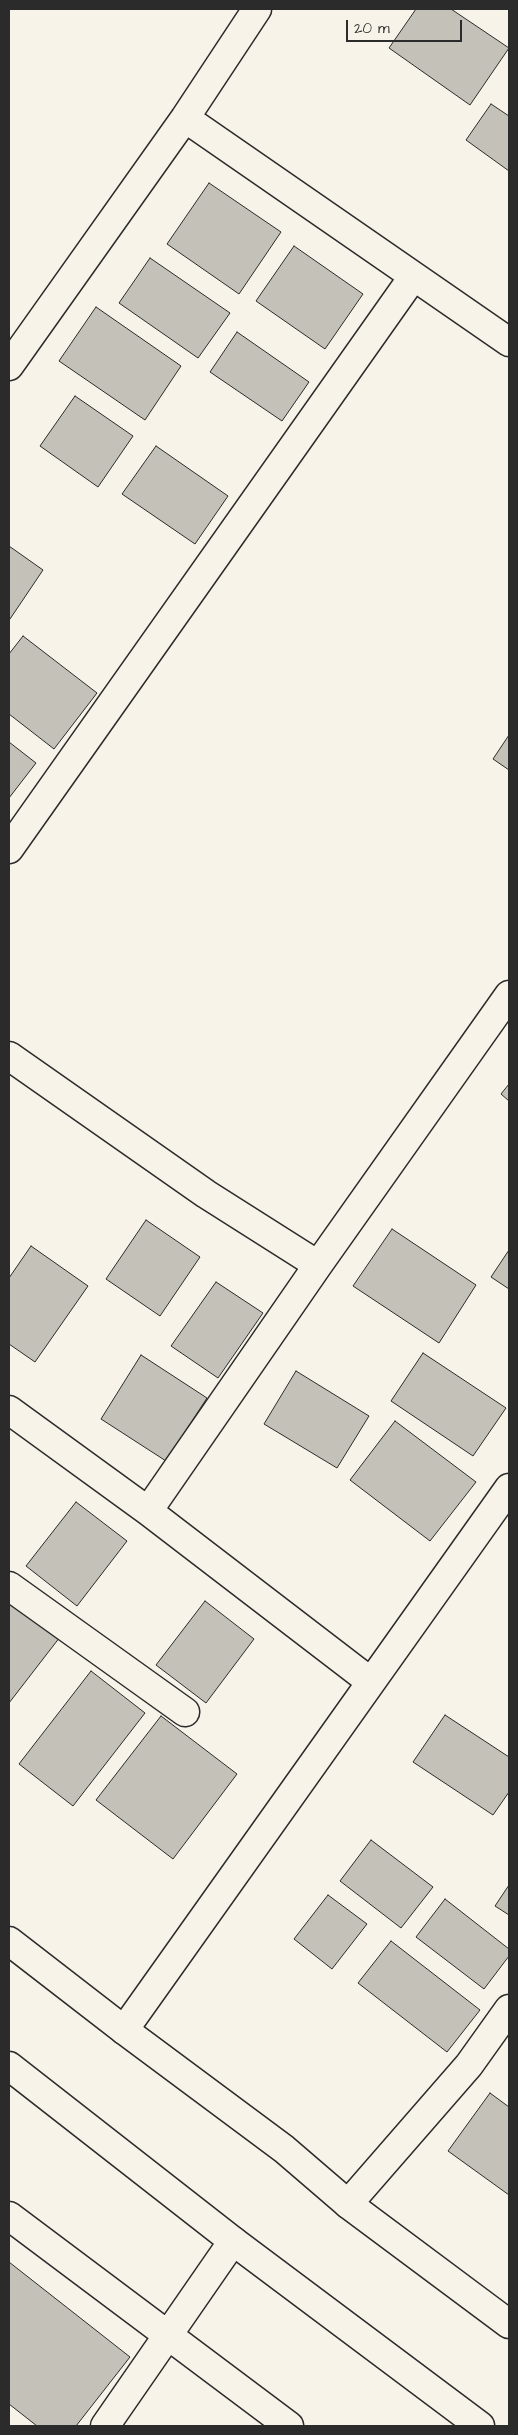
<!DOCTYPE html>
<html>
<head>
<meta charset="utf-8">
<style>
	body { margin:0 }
	#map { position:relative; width:518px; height:2435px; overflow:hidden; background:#f7f3e8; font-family:"Architects Daughter",sans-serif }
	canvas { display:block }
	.frame { position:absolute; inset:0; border:10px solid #2b2b2b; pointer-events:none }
	.scale { position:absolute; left:346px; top:20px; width:116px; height:22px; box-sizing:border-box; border:2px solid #2b2b2b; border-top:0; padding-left:6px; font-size:15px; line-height:18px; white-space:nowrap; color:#2b2b2b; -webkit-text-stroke:4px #f7f3e8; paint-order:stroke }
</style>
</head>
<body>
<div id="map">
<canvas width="518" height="2435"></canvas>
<div class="frame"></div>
<div class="scale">20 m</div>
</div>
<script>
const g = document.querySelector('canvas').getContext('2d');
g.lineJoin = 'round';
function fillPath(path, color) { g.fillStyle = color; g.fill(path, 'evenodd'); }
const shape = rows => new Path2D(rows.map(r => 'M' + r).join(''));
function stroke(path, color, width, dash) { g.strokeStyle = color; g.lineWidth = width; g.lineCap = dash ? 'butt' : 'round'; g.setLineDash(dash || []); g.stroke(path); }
const building = shape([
	[416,9,451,9,509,48,470,105,389,48,416,9],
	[491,104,509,116,509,171,466,140,491,104],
	[209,183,281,232,239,294,167,244,209,183],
	[294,246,363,294,325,349,256,301,294,246],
	[150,258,230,313,198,358,119,303,150,258],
	[96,307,181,366,145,420,59,361,96,307],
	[237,332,309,382,282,421,210,372,237,332],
	[75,396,133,436,98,487,40,446,75,396],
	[156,446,228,496,195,544,122,494,156,446],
	[9,546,43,570,10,619,9,618,9,546],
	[23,636,97,693,54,749,9,714,9,654,23,636],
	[509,735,509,770,493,759,509,735],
	[9,742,36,763,9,798,9,742],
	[509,1084,509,1101,501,1094,509,1084],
	[146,1220,200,1257,160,1316,106,1279,146,1220],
	[392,1229,476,1285,439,1343,353,1286,392,1229],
	[31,1246,88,1286,35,1362,9,1344,9,1278,31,1246],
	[509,1250,509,1289,491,1277,509,1250],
	[216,1282,263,1313,218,1378,171,1346,216,1282],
	[423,1353,506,1408,473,1456,391,1401,423,1353],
	[141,1355,207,1398,166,1461,101,1419,141,1355],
	[296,1371,369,1416,337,1468,264,1424,296,1371],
	[395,1421,476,1482,430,1541,350,1480,395,1421],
	[76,1502,127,1541,77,1606,26,1566,76,1502],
	[13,1600,60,1637,9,1703,9,1606,13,1600],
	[205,1601,254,1639,206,1703,156,1665,205,1601],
	[91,1671,145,1713,73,1806,19,1764,91,1671],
	[445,1715,509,1757,509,1792,493,1815,413,1762,445,1715],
	[161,1716,237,1774,173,1859,96,1800,161,1716],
	[371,1840,433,1887,401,1928,340,1881,371,1840],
	[509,1885,509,1915,495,1906,509,1885],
	[328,1895,367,1924,332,1969,294,1939,328,1895],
	[445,1899,509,1949,509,1956,484,1989,416,1937,445,1899],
	[391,1941,480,2010,447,2052,358,1983,391,1941],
	[490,2093,509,2107,509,2195,448,2151,490,2093],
	[9,2262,130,2357,76,2426,37,2426,9,2404,9,2262]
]);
const minor = shape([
	[185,118,509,342],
	[9,366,185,118,257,9],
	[9,849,413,277],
	[9,1056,206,1194,318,1265],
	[9,1410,148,1511,371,1682],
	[148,1511,318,1265,509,995],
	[9,1586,185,1712],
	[124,2030,509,1488],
	[348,2204,469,2065,509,2009],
	[9,2216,289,2426],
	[105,2426,233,2241]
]);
const tertiary = shape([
	[9,1941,124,2030,284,2149,348,2204,509,2324],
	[9,2066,233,2241,480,2426]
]);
fillPath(building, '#c4c1b9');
stroke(building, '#2b2b2b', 1);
stroke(minor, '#2b2b2b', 31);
stroke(tertiary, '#2b2b2b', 31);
stroke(minor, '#f7f3e8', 28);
stroke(tertiary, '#f7f3e8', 28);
</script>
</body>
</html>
